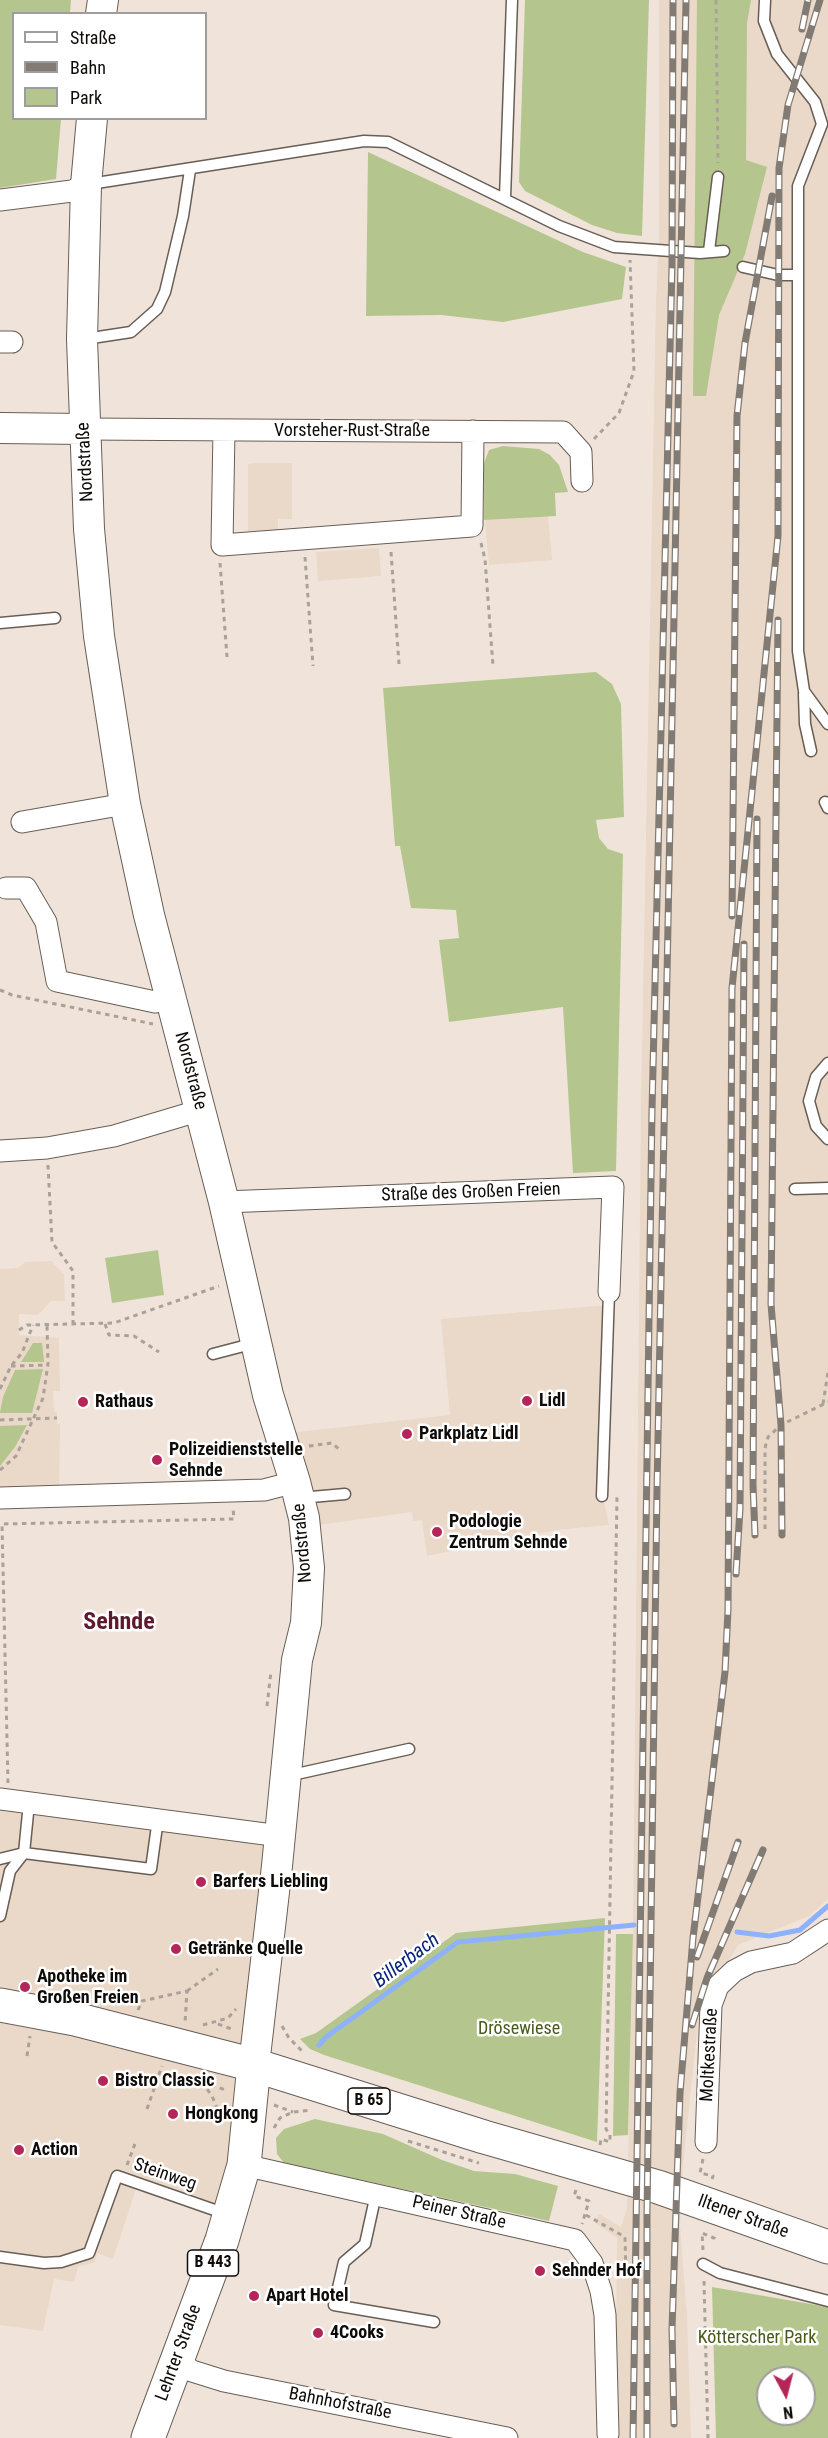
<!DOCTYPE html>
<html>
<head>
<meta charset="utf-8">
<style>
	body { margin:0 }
	#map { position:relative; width:828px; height:2438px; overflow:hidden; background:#f0e4da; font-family:"Roboto Condensed",sans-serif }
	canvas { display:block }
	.legend { position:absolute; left:12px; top:12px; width:195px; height:108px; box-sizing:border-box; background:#fff; border:2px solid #9f9d9c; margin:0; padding:8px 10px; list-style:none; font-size:18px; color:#0e0b08 }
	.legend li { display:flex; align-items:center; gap:12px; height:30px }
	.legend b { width:30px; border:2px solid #9f9d9c }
	.north { position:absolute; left:756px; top:2366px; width:60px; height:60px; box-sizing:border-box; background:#fff; border:2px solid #9f9d9c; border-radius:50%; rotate:173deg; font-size:16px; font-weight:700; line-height:24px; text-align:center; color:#0e0b08 }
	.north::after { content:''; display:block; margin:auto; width:21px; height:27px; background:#b52658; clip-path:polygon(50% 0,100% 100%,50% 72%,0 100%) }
</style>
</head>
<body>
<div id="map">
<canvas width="828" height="2438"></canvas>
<ul class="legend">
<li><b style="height:8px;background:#fff"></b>Straße</li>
<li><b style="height:8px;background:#827b74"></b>Bahn</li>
<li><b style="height:16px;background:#b4c68d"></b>Park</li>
</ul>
<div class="north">N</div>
</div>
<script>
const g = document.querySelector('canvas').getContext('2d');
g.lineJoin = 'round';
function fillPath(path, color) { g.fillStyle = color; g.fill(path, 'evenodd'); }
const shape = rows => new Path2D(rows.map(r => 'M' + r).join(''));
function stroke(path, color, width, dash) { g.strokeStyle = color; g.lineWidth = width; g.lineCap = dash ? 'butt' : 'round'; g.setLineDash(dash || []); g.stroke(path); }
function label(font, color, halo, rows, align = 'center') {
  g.font = font + ' "Roboto Condensed",sans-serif'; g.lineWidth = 5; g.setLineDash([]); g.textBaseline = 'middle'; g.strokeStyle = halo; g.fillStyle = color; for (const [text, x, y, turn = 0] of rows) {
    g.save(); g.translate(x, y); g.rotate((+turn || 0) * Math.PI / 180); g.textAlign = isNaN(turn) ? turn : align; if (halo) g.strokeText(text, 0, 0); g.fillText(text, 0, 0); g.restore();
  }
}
const built = shape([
	[659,0,828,0,828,1899,809,1916,738,1945,699,2013,683,2165,680,2226,687,2316,691,2438,615,2438,617,2238,595,2223,599,2214,621,2227,627,2208,633,1934,641,1102,656,300,659,238],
	[257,463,292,463,292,519,278,519,278,531,248,533,248,464],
	[548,515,552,560,489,565,485,520],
	[379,548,381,576,318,581,316,552],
	[51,1261,64,1274,65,1301,51,1301,38,1315,19,1314,19,1335,59,1338,60,1391,53,1391,54,1412,57,1412,57,1424,60,1424,59,1496,0,1498,0,1269,18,1268,25,1262],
	[608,1305,602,1493,609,1525,556,1530,427,1556,422,1520,413,1521,412,1512,304,1527,280,1434,450,1415,441,1319],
	[0,1798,280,1837,229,2215,138,2183,113,2259,97,2253,95,2262,78,2267,74,2282,54,2279,43,2331,0,2325]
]);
const green = shape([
	[0,0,71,0,70,13,14,14,14,118,61,119,56,179,0,188],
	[525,0,649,0,642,236,617,233,592,225,525,191,519,182],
	[697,0,751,0,747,23,746,160,767,167,745,254,719,315,706,396,693,396],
	[368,152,583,252,626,267,622,299,503,322,441,315,366,316],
	[503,446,539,449,550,455,559,465,568,492,555,493,556,516,484,520,484,463,489,450],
	[596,672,612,684,621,704,624,817,596,820,599,838,608,849,623,854,616,1171,573,1173,563,1007,449,1022,439,940,459,938,456,910,411,908,400,846,395,846,383,688],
	[158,1250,164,1295,112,1303,105,1258],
	[33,1343,42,1343,44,1362,21,1362],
	[43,1369,32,1413,0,1413,3,1397,15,1370],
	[27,1425,15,1447,0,1466,0,1426],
	[605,1918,597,2142,324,2055,310,2049,300,2039,316,2033,456,1933],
	[616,1934,633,1934,628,2135,613,2136],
	[315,2119,383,2134,442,2160,474,2171,515,2174,558,2186,549,2221,284,2163,277,2154,276,2138,284,2129],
	[712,2287,828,2307,828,2438,716,2438],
	[768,2378,804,2378,804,2414,768,2414]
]);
const stream = shape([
	[737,1932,769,1936,800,1930,828,1906],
	[319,2045,326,2037,458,1942,634,1925]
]);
const path = shape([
	[716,0,718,163],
	[594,439,619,413,634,371,630,260],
	[481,543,485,559,493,666],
	[391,552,399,664],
	[305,557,313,666],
	[220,563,227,657],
	[0,990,12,995,153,1024],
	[48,1165,52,1242,73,1271,73,1324],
	[105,1324,109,1335,134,1336,159,1352],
	[19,1330,27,1325,114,1323,219,1286],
	[11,1366,48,1365],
	[0,1389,11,1366,22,1353,33,1325],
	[823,1404,828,1372],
	[0,1420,57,1418],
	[309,1446,332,1443,340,1450],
	[0,1470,16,1456,43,1398,48,1364,47,1325],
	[765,1529,765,1448,768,1437,781,1425,828,1402],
	[267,1706,271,1671],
	[8,1783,2,1524,234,1519,233,1508],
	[187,1991,218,1969],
	[138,2010,142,2001,187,1991,185,2023],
	[218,2024,234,2030],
	[203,2025,228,2018,236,2009],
	[282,2026,289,2038,304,2053],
	[27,2056,30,2036],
	[186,2075,228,2091],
	[202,2082,212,2096,222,2120],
	[274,2105,293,2112],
	[147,2109,162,2066],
	[274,2128,280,2118,293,2112,311,2110],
	[408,2141,479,2163],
	[600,2145,601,2139,610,2142,610,2135,606,2129,617,1496],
	[703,2159,700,2173,713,2176,712,2179],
	[127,2165,136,2141],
	[576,2190,574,2196,589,2201,582,2224],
	[586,2215,625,2237,626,2272],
	[703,2250,702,2233,714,2238,716,2233],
	[704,2281,708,2438]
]);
const service = shape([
	[765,0,764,21,777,54,815,102,822,124,798,186,798,651,804,691,828,724],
	[90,184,364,141,388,142,559,226,614,247,700,253,724,251],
	[505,198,512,0],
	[709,251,718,177],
	[743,267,778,275,797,275],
	[85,339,131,332,157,309,165,292,183,216,190,170],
	[0,623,55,618],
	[804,694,805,724,811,751],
	[825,802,828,808],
	[828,1063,816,1077,809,1101,816,1126,828,1139],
	[795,1189,828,1188],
	[213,1354,255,1343],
	[602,1496,609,1292],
	[300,1498,345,1494],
	[289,1772,301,1773,409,1749],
	[29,1803,24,1853,151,1869,158,1819],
	[0,1859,24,1853],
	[0,1916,10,1871,24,1853],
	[376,2194,365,2244,344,2262,334,2305,434,2322],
	[0,2257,44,2263,61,2262,89,2253,117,2176,226,2214],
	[703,2264,720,2273,828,2301]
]);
const minor = shape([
	[0,200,72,191,86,185],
	[0,342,12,342],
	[84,429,563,432,581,452,582,481],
	[224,430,222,545,472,526,473,431],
	[22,822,125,804],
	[6,888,26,888,46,922,57,981,155,1002,171,998],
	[0,1151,47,1148,114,1136,201,1110],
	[224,1202,613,1187,609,1292],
	[0,1498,264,1490,295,1482],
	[0,1799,280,1836],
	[706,2142,711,2005,718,1986,734,1971,751,1962,793,1953,828,1930],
	[244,2165,575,2240,592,2263,601,2291,605,2315,608,2434],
	[176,2360,192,2371,224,2381,507,2438]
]);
const secondary = shape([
	[101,14,103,0],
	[92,118,86,185,82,339,89,529,99,636,125,804,149,915,224,1202,268,1395,295,1482,304,1518,309,1568,306,1623,297,1660,277,1866,254,2065],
	[0,428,84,429]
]);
const primary = shape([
	[0,2005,75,2019,254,2065,484,2137,658,2187,828,2247],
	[148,2438,222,2240,244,2165,254,2065]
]);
const rail = shape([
	[802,29,808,0],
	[778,620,771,1304,781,1425,782,1535],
	[732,916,737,416,745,343,772,196],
	[755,1535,753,1485,757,819],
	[736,1574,740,1509,744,944],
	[697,1957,738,1842],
	[692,2025,707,1978,763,1850],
	[674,2424,672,2329,680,2093,693,1938,725,1672,728,1610,732,988,778,536,779,168,788,105,820,0],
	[633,2438,652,1110,672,265,673,0],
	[647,2438,647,2214,657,1489,686,0]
]);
const markers = [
	[527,1401,6,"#b52658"],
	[83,1402,6,"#b52658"],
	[407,1434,6,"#b52658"],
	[157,1460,6,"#b52658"],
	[437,1532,6,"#b52658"],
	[201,1882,6,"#b52658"],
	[176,1949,6,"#b52658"],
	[25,1987,6,"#b52658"],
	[103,2081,6,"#b52658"],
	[173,2114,6,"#b52658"],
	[19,2150,6,"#b52658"],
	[540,2271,6,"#b52658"],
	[254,2296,6,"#b52658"],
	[318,2333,6,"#b52658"]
];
const shields = [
	[369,2101,42],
	[213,2263,51]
];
const shieldNames = [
	["B 65",369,2101],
	["B 443",213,2263]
];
const streetNames = [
	["Vorsteher-Rust-Straße",352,431],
	["Nordstraße",86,462,-93],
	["Nordstraße",190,1071,75],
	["Straße des Großen Freien",471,1193,-2],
	["Nordstraße",303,1543,-95],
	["Moltkestraße",710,2055,-87],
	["Steinweg",165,2175,19],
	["Peiner Straße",459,2213,13],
	["Iltener Straße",743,2217,20],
	["Lehrter Straße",179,2353,-70],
	["Bahnhofstraße",340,2404,11]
];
const poiNames = [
	["Lidl",539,1401],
	["Rathaus",95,1402],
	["Parkplatz Lidl",419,1434],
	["Polizeidienststelle",169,1450],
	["Sehnde",169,1471],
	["Podologie",449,1522],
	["Zentrum Sehnde",449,1543],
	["Barfers Liebling",213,1882],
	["Getränke Quelle",188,1949],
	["Apotheke im",37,1977],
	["Großen Freien",37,1998],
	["Bistro Classic",115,2081],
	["Hongkong",185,2114],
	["Action",31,2150],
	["Sehnder Hof",552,2271],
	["Apart Hotel",266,2296],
	["4Cooks",330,2333]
];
const parkNames = [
	["Drösewiese",519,2029],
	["Kötterscher Park",757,2338]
];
const waterNames = [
	["Billerbach",407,1961,-37]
];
const districtNames = [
	["Sehnde",119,1623]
];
fillPath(built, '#ead8c8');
fillPath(green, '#b4c68d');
stroke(stream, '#8db1fc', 5);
stroke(service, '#685e55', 13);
stroke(minor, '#685e55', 23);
stroke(secondary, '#685e55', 32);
stroke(primary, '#685e55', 35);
stroke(path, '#aaa199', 3, [4.5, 4.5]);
stroke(service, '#fff', 10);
stroke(minor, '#fff', 21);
stroke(secondary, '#fff', 30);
stroke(primary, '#fff', 33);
stroke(rail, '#827b74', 7);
stroke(rail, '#fff', 4.5, [14]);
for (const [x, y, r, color] of markers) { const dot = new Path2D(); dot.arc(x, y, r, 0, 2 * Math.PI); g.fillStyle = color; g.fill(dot); stroke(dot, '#fff', 2); }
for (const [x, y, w] of shields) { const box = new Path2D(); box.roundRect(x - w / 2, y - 13, w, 26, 4.5); g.fillStyle = '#fff'; g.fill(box); stroke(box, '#0e0b08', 1.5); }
label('bold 16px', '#0e0b08', null, shieldNames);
label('18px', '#0e0b08', '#fff', streetNames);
label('bold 18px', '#0e0b08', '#fff', poiNames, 'left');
label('18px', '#495a1c', '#fff', parkNames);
label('italic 20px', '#082479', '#fff', waterNames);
label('bold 24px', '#5d192e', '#fff', districtNames);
</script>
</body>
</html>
